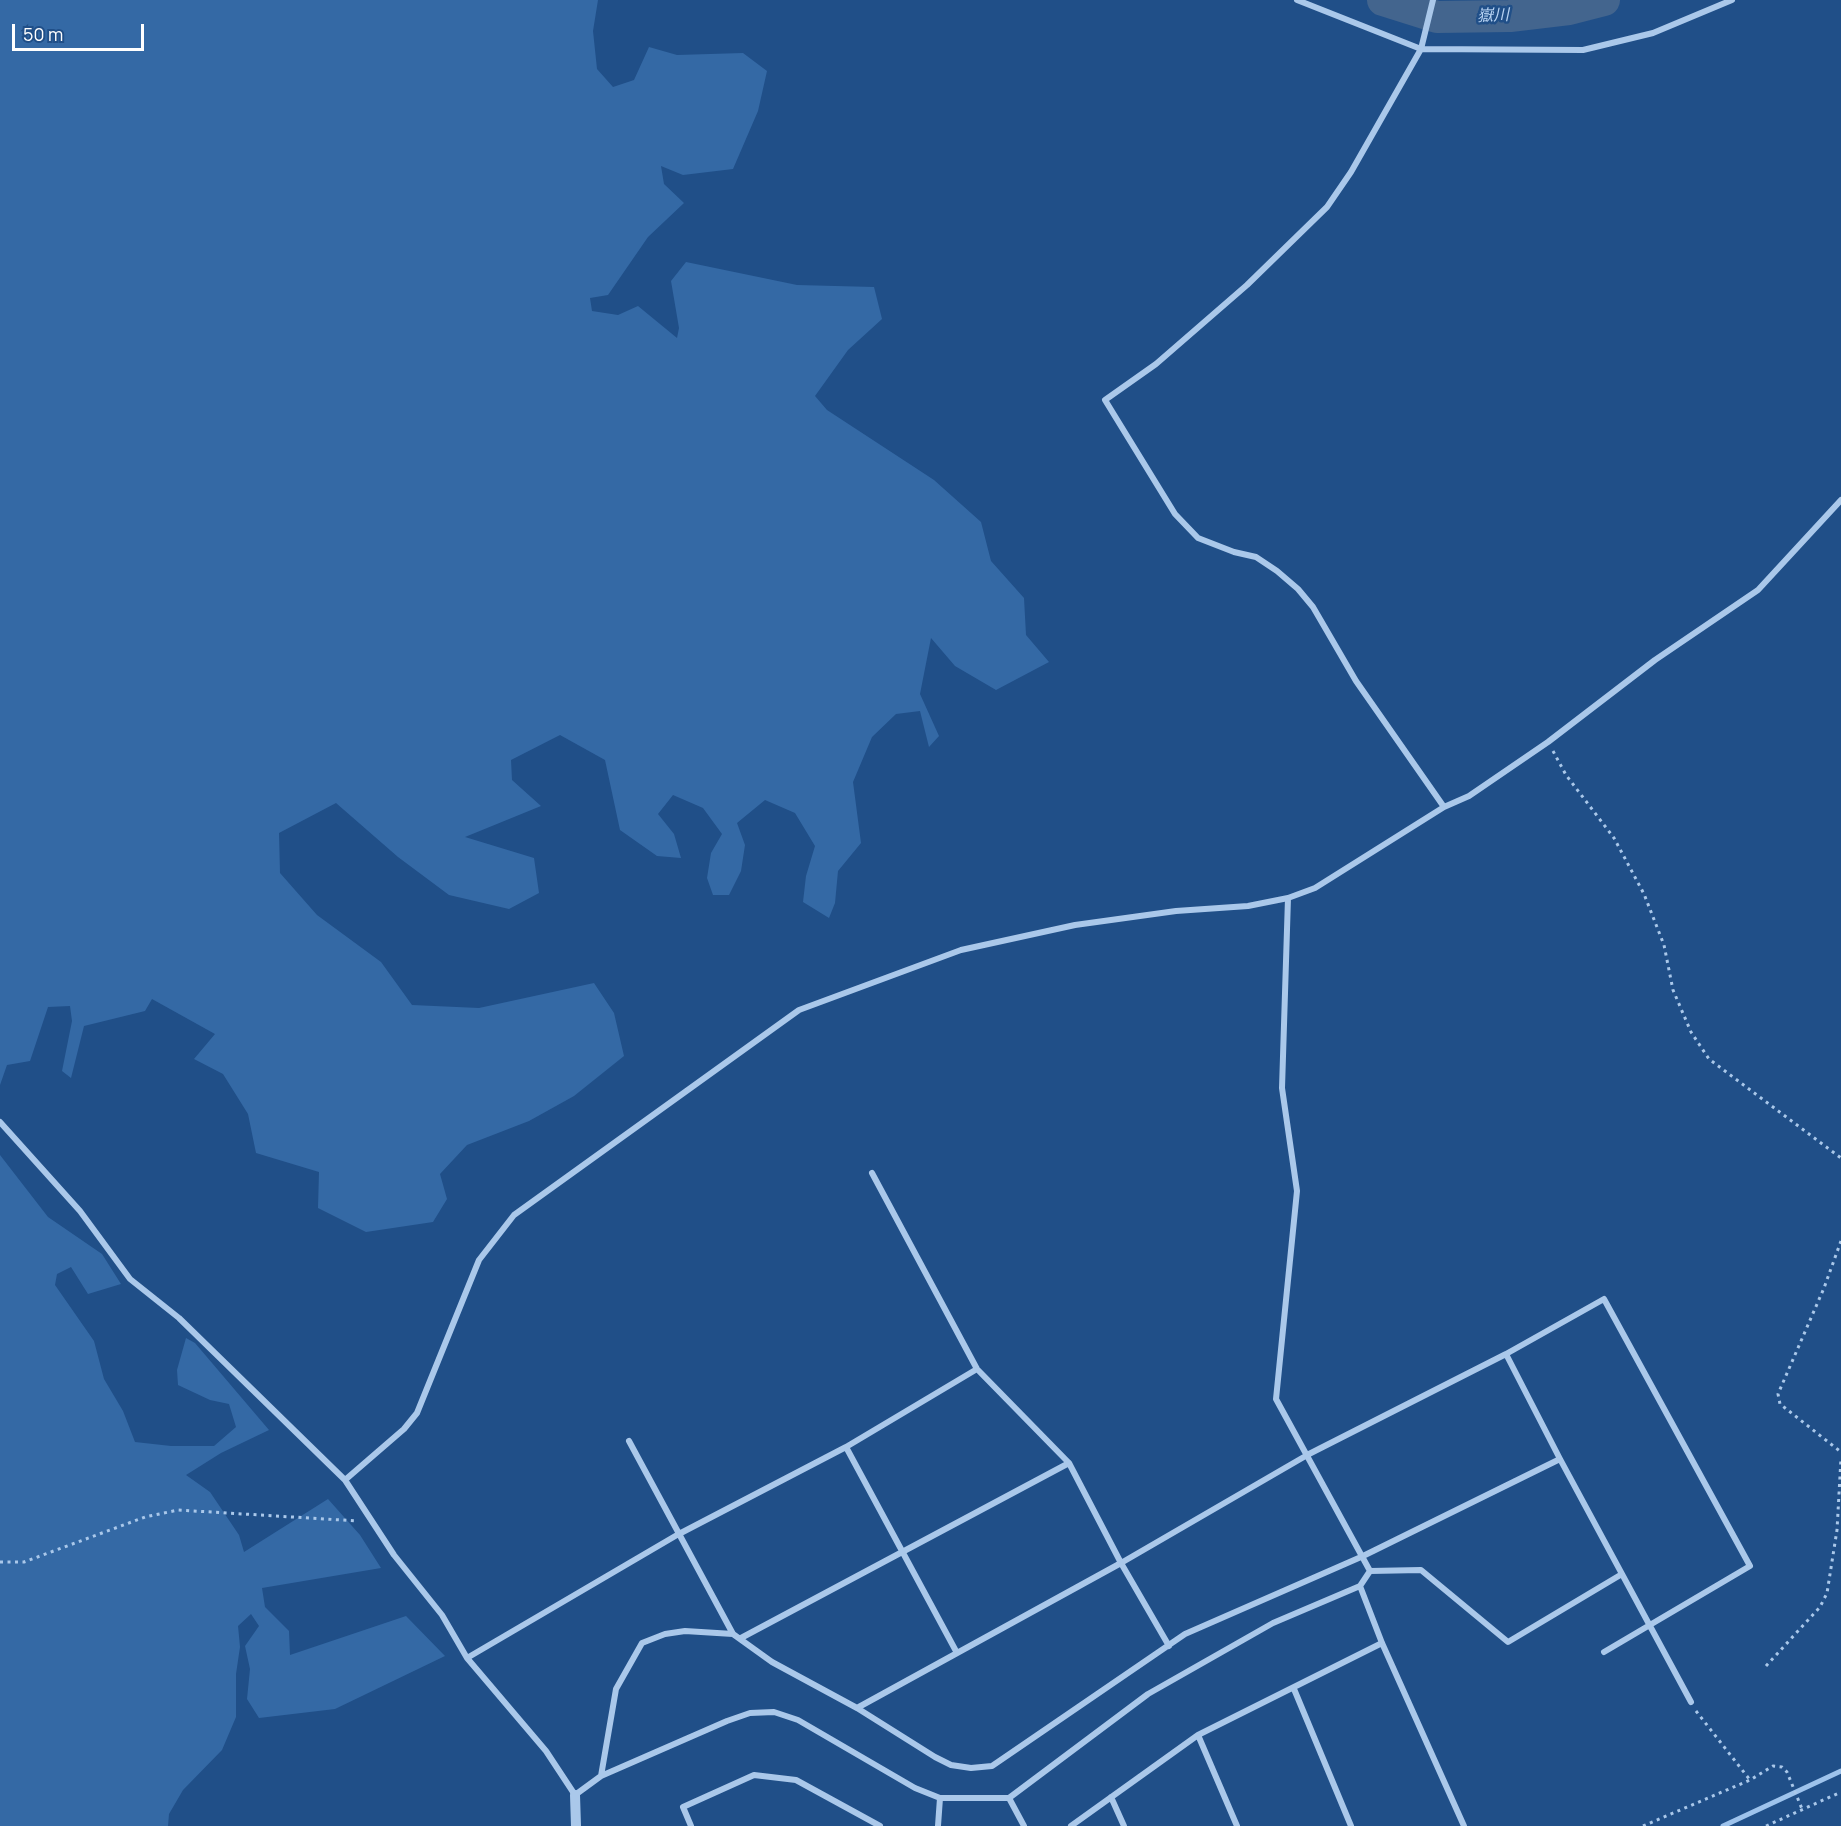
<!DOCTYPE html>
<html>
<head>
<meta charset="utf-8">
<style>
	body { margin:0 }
	#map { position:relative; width:1841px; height:1826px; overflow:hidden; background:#204f88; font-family:Manrope,sans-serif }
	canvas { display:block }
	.scale { position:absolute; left:12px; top:24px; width:132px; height:27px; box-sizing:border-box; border:3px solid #fff; border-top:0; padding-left:8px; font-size:18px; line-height:21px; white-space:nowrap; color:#fff; -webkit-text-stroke:4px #204f88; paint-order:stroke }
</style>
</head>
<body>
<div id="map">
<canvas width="1841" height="1826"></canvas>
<div class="scale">50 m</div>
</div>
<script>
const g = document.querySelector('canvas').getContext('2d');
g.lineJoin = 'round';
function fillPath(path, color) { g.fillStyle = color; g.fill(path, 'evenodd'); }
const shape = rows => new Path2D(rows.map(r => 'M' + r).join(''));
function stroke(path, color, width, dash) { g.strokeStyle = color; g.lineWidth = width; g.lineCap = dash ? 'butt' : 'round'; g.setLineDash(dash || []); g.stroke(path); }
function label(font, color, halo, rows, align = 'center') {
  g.font = font + ' Manrope,"Noto Sans JP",sans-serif'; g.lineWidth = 5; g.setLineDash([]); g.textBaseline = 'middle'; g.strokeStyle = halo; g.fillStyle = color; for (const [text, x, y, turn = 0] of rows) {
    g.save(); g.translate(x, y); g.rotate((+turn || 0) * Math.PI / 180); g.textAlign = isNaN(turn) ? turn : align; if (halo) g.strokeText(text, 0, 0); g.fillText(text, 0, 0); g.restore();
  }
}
const green = shape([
	[0,0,598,0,593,31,597,69,613,87,634,80,649,47,677,55,743,53,767,71,758,111,733,169,683,175,661,166,664,184,684,203,648,237,608,295,590,298,592,311,618,315,638,306,677,338,679,328,671,281,686,262,797,285,874,287,882,319,848,350,815,396,827,410,934,480,981,522,991,561,1024,598,1026,635,1049,662,996,690,955,666,931,638,920,694,939,736,929,747,920,711,896,714,872,737,853,782,861,843,838,871,835,903,829,918,803,902,806,876,815,846,795,813,765,800,737,823,745,845,741,871,729,895,713,895,707,878,711,853,722,834,703,808,673,795,658,814,674,834,681,858,657,856,620,830,605,760,560,735,511,760,512,780,541,806,465,837,534,858,539,893,509,909,449,895,398,857,336,803,279,833,280,873,317,915,381,962,412,1005,479,1008,594,983,614,1013,624,1056,574,1096,529,1121,467,1145,440,1174,447,1199,433,1222,366,1232,318,1208,319,1172,256,1153,248,1114,223,1074,194,1059,215,1034,152,999,145,1011,84,1026,71,1078,62,1071,72,1021,70,1006,48,1007,30,1061,7,1065,0,1085],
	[0,1155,48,1217,102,1254,121,1284,88,1294,71,1267,57,1274,55,1285,94,1341,104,1379,123,1411,135,1442,171,1446,214,1446,236,1427,229,1404,210,1400,178,1385,177,1370,186,1338,195,1343,269,1430,221,1453,186,1475,210,1492,239,1535,244,1552,328,1499,360,1535,381,1568,262,1588,265,1607,289,1631,290,1655,406,1616,445,1656,335,1709,259,1718,247,1699,250,1669,245,1646,259,1626,251,1614,238,1626,240,1647,236,1674,236,1717,222,1750,183,1790,169,1814,168,1826,0,1826]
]);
const stream = shape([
	[1723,1826,1841,1771]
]);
const river = shape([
	[1383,0,1437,17,1510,16,1569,9,1604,0]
]);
const path = shape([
	[1553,751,1566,775,1614,838,1644,894,1664,945,1673,990,1691,1032,1709,1059,1841,1158],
	[1841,1241,1824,1288,1778,1394,1780,1404,1841,1452],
	[0,1562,24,1562,145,1517,178,1510,358,1521],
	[1766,1666,1820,1607,1827,1593,1837,1530,1841,1458],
	[1696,1711,1750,1780],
	[1643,1826,1750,1780,1773,1766,1782,1767,1787,1772,1802,1809],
	[1766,1826,1841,1792]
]);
const minor = shape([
	[1297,0,1421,49,1583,50,1653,33,1732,0],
	[1433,0,1421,49,1351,172,1327,207,1247,285,1156,364,1105,400,1175,514,1198,538,1234,552,1256,557,1277,571,1298,589,1313,607,1356,681,1444,807],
	[1288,898,1282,1088,1297,1191,1276,1399,1370,1571],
	[0,1122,80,1211,130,1279,179,1318,345,1480,394,1555,442,1615,467,1658,546,1751,575,1795,601,1776,727,1721,750,1713,774,1712,798,1720,915,1788,940,1798,1009,1798,1148,1694,1273,1623,1360,1586,1370,1571],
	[872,1173,977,1369,1069,1463,1121,1563,1169,1646],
	[1506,1354,1560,1459,1691,1702],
	[629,1441,733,1634],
	[846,1447,957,1653],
	[345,1480,404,1429,417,1413,479,1260,514,1215,799,1010,961,950,1075,925,1176,911,1248,906,1288,898,1315,888,1444,807,1469,796,1548,742,1655,660,1758,590,1841,500],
	[1370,1571,1421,1570,1508,1642,1622,1574],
	[1360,1586,1382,1643,1464,1826],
	[741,1638,1069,1463],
	[467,1658,677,1535,846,1447,977,1369],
	[1294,1689,1351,1826],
	[857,1708,1121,1563,1309,1454,1506,1354,1604,1299,1750,1566,1604,1652],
	[1198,1735,1237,1826],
	[601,1776,616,1689,642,1643,665,1634,685,1631,733,1634,772,1662,857,1708,935,1757,951,1765,971,1768,992,1766,1185,1634,1361,1557,1560,1459],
	[1111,1797,1124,1826],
	[1009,1798,1024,1826],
	[691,1826,683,1807,754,1775,796,1780,880,1826],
	[938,1826,940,1798],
	[1071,1826,1198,1735,1382,1643]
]);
const tertiary = shape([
	[575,1795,576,1826]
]);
const waterNames = [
	["嶽川",1493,16,-2]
];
fillPath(green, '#3469a5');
stroke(stream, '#9ec3ec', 5);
stroke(river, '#43658e', 32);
stroke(path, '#aac8ea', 3, [3, 4.5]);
stroke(minor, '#aac8ea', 6);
stroke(tertiary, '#aac8ea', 10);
label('italic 16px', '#b6d2f2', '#204f88', waterNames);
</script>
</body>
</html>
